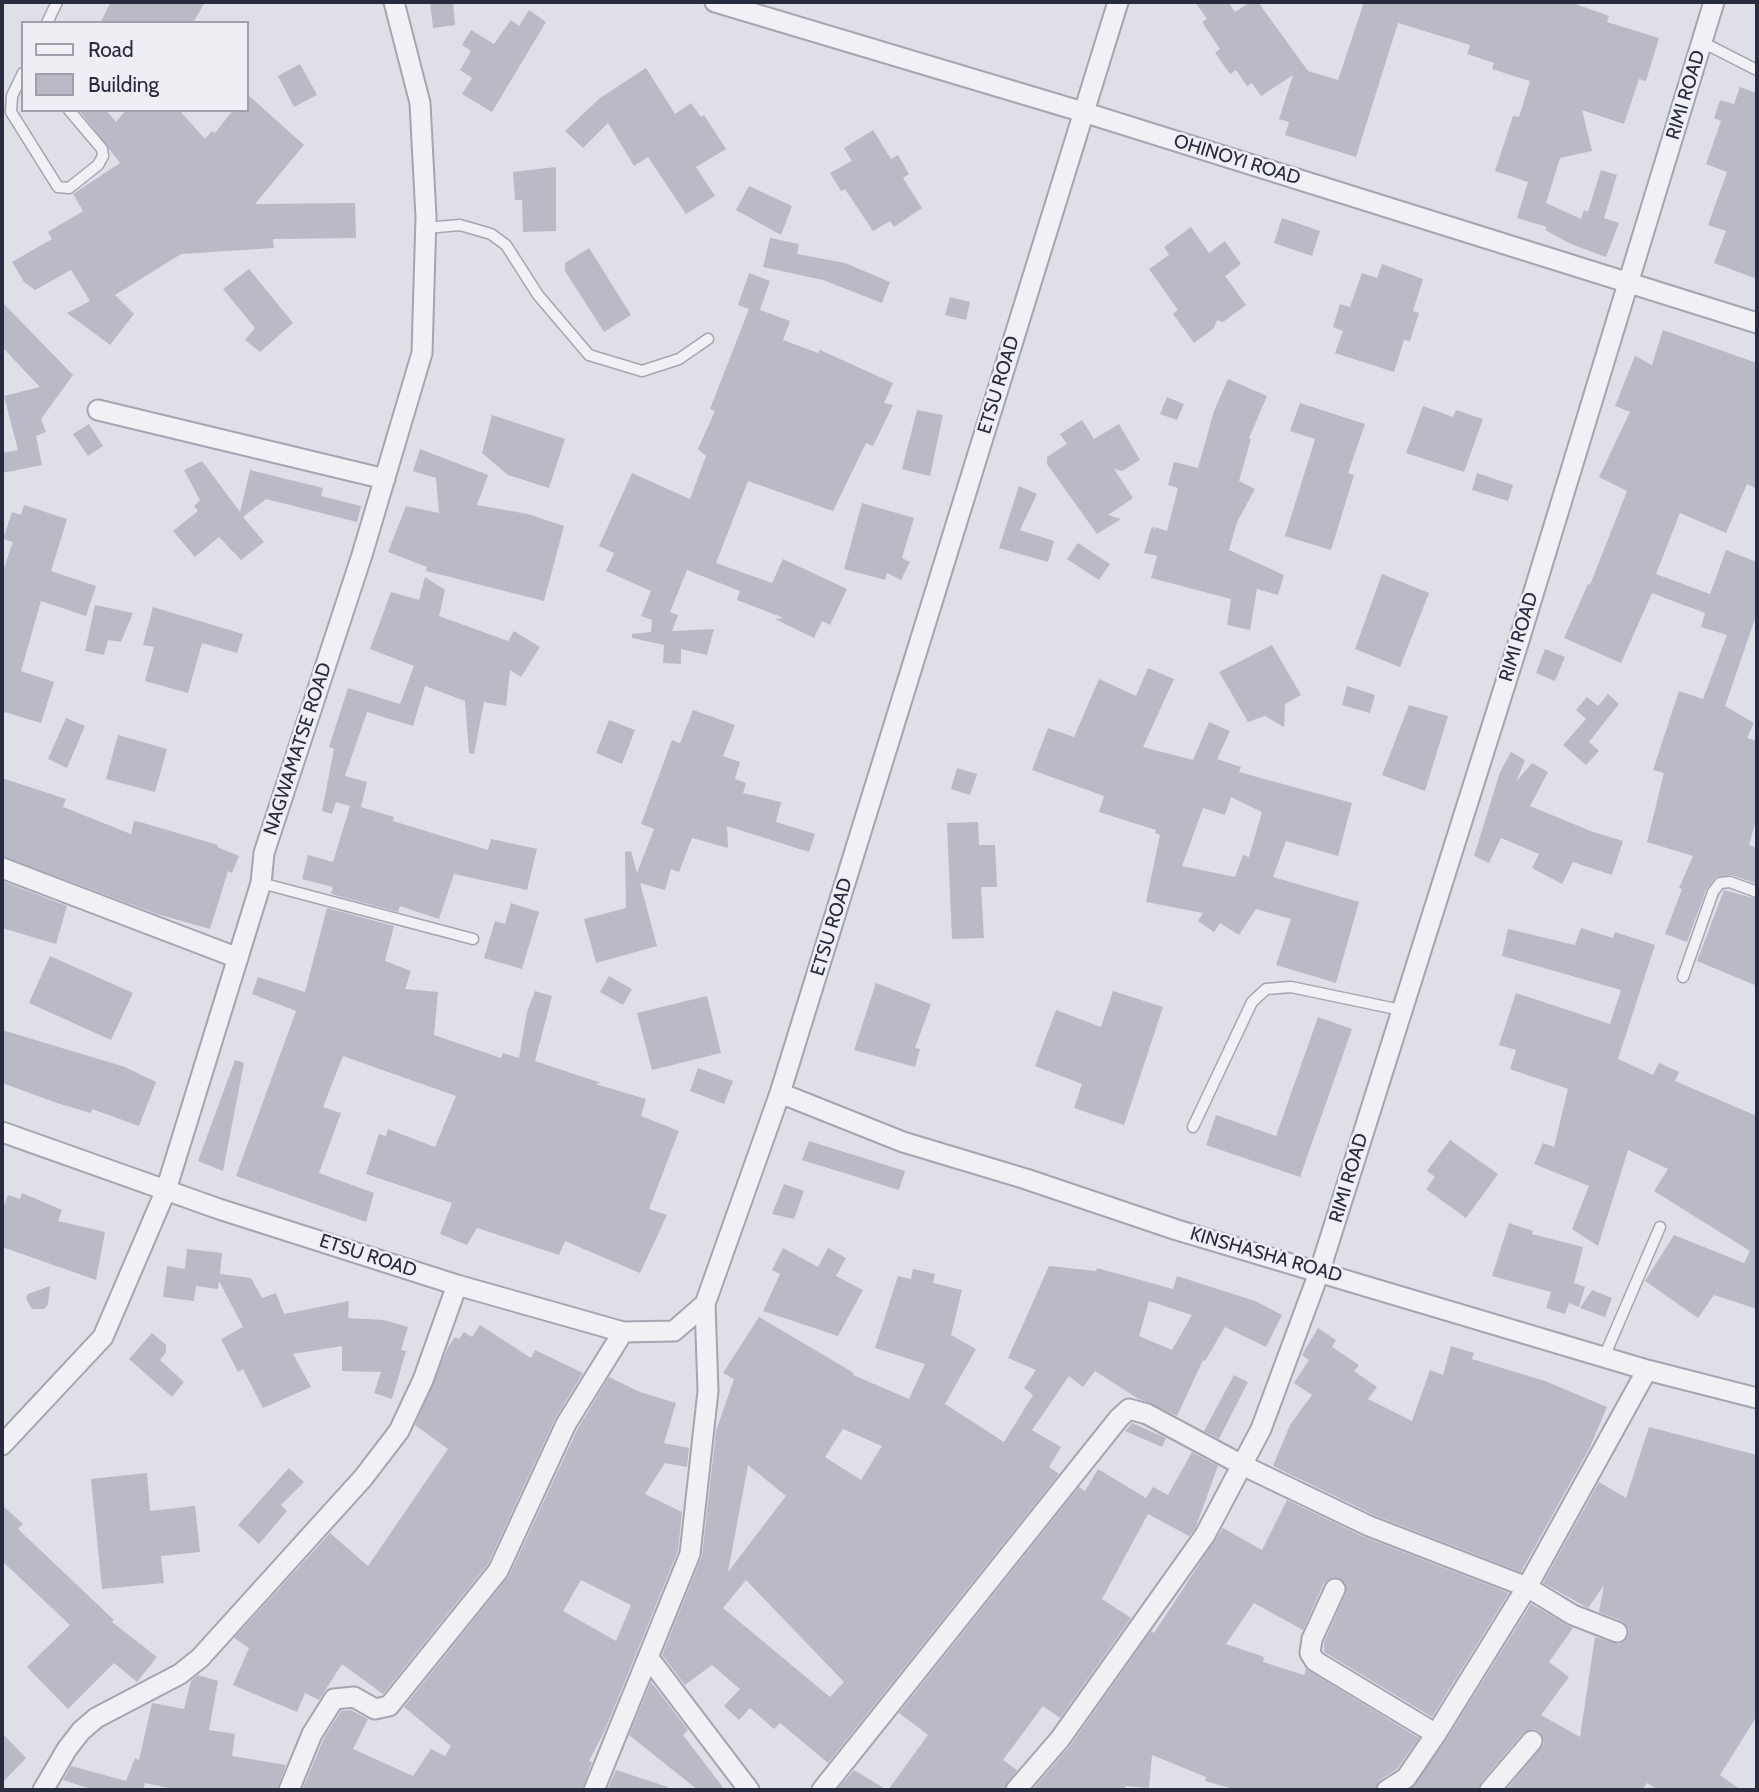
<!DOCTYPE html>
<html>
<head>
<meta charset="utf-8">
<style>
	body { margin:0 }
	#map { position:relative; width:1759px; height:1792px; overflow:hidden; background:#dedfe7; font-family:Cabin,sans-serif }
	canvas { display:block }
	.frame { position:absolute; inset:0; border:4px solid #282a3d; pointer-events:none }
	.legend { position:absolute; left:21px; top:21px; width:228px; height:91px; box-sizing:border-box; background:#edeff5; border:2px solid #9ea0ab; margin:0; padding:9px 12px; list-style:none; font-size:21px; color:#282a3d }
	.legend li { display:flex; align-items:center; gap:14px; height:35px }
	.legend b { width:35px; border:2px solid #9ea0ab }
</style>
</head>
<body>
<div id="map">
<canvas width="1759" height="1792"></canvas>
<div class="frame"></div>
<ul class="legend">
<li><b style="height:9px;background:#f1f1f5"></b>Road</li>
<li><b style="height:19px;background:#b9bac6"></b>Building</li>
</ul>
</div>
<script>
const g = document.querySelector('canvas').getContext('2d');
g.lineJoin = 'round';
function fillPath(path, color) { g.fillStyle = color; g.fill(path, 'evenodd'); }
const shape = rows => new Path2D(rows.map(r => 'M' + r).join(''));
function stroke(path, color, width, dash) { g.strokeStyle = color; g.lineWidth = width; g.lineCap = dash ? 'butt' : 'round'; g.setLineDash(dash || []); g.stroke(path); }
function label(font, color, halo, rows, align = 'center') {
  g.font = font + ' Cabin,sans-serif'; g.lineWidth = 5; g.setLineDash([]); g.textBaseline = 'middle'; g.strokeStyle = halo; g.fillStyle = color; for (const [text, x, y, turn = 0] of rows) {
    g.save(); g.translate(x, y); g.rotate((+turn || 0) * Math.PI / 180); g.textAlign = isNaN(turn) ? turn : align; if (halo) g.strokeText(text, 0, 0); g.fillText(text, 0, 0); g.restore();
  }
}
const building = shape([
	[111,2,205,2,193,23,100,23],
	[430,2,453,2,455,25,433,28],
	[1195,2,1228,2,1235,12,1250,2,1258,2,1308,71,1338,80,1364,2,1570,2,1609,16,1607,22,1659,38,1646,81,1639,79,1624,124,1582,110,1592,151,1560,158,1546,203,1581,219,1584,210,1588,212,1601,170,1617,175,1604,218,1619,223,1606,257,1571,244,1545,230,1547,227,1517,218,1528,182,1495,171,1513,116,1519,117,1530,81,1492,69,1494,63,1467,54,1470,45,1398,23,1356,157,1285,135,1289,122,1279,119,1293,75,1261,96,1252,83,1247,86,1236,70,1230,74,1215,53,1220,49,1202,22,1207,19],
	[529,10,546,22,492,112,462,94,472,78,460,70,471,51,462,45,471,30,494,44,511,20,519,26],
	[300,64,317,95,294,107,278,76],
	[646,68,675,114,691,103,701,117,704,115,726,149,696,167,715,196,686,214,648,157,634,166,608,123,583,148,565,131,600,98],
	[1740,87,1757,93,1757,279,1714,263,1726,231,1708,225,1727,172,1706,164,1721,121,1714,118,1720,100,1734,104],
	[247,94,304,145,255,204,355,203,356,238,273,239,274,248,181,254,115,295,134,314,110,345,67,313,90,301,71,270,35,290,24,282,12,262,52,239,48,232,83,211,73,194,120,163,79,110,106,110,116,122,126,110,179,110,205,139,212,131,215,133,233,110,247,110],
	[873,130,891,159,898,155,909,174,903,178,922,208,894,227,890,221,873,231,845,189,841,191,830,173,852,161,844,148],
	[556,167,556,231,523,232,522,200,515,200,513,172],
	[749,186,792,206,781,235,736,210],
	[1282,218,1320,231,1312,256,1274,243],
	[1191,227,1209,253,1225,241,1241,264,1225,276,1246,305,1223,322,1217,320,1214,328,1194,343,1173,314,1178,310,1149,269,1169,255,1164,247],
	[770,238,799,244,797,254,845,263,890,282,882,303,823,280,763,267],
	[589,248,631,315,604,332,565,271,565,263],
	[1382,264,1423,279,1413,311,1419,313,1410,341,1404,340,1394,372,1335,353,1343,331,1333,327,1340,304,1350,307,1362,273,1377,278],
	[249,269,293,323,260,352,245,340,255,328,223,289],
	[749,273,770,281,760,310,790,321,783,340,818,353,820,350,893,383,884,403,893,405,873,446,866,443,833,511,748,481,716,563,772,583,783,559,847,589,830,625,822,621,814,638,775,619,784,618,737,600,740,591,687,570,670,612,678,615,672,631,714,629,707,655,681,649,681,664,663,663,664,645,632,638,632,634,651,632,652,620,641,616,651,591,606,571,614,553,599,546,632,473,690,499,706,456,698,449,715,411,710,409,749,309,738,305],
	[950,297,970,302,966,320,945,315],
	[2,302,73,375,41,419,46,432,36,436,42,465,2,473,2,453,18,450,4,396,40,387,2,347],
	[1663,330,1757,363,1757,489,1747,484,1726,533,1680,513,1656,574,1710,594,1726,550,1757,562,1757,613,1725,706,1754,723,1747,738,1757,741,1757,817,1749,845,1757,848,1757,884,1732,875,1716,877,1706,890,1687,942,1665,934,1682,889,1679,888,1693,856,1647,842,1664,773,1653,770,1679,691,1703,699,1727,635,1701,627,1705,613,1652,593,1621,663,1564,638,1588,584,1590,585,1627,491,1599,477,1630,412,1615,406,1635,356,1652,365],
	[1228,379,1267,396,1249,438,1251,439,1239,481,1255,489,1237,522,1229,550,1284,575,1278,595,1257,589,1250,630,1227,625,1231,599,1151,578,1157,556,1144,553,1152,526,1154,530,1155,527,1167,531,1178,488,1168,485,1174,462,1198,468,1214,411],
	[1167,397,1184,404,1177,420,1160,414],
	[1300,403,1365,424,1348,473,1354,475,1331,550,1285,536,1315,439,1290,431],
	[1423,406,1453,417,1456,410,1483,419,1464,472,1406,453],
	[917,410,943,415,930,476,902,469],
	[492,415,565,439,549,488,508,475,482,453],
	[1082,420,1094,439,1119,424,1140,460,1122,471,1114,469,1133,498,1108,515,1121,519,1097,534,1047,464,1047,457,1067,444,1060,434],
	[89,424,103,446,88,456,73,434],
	[420,449,488,475,477,505,528,514,564,526,544,601,426,571,427,567,388,552,406,506,439,513,436,478,413,471],
	[202,461,240,512,250,470,323,488,321,496,361,506,357,522,266,499,243,517,264,542,241,560,219,537,195,557,173,531,198,511,194,506,200,500,184,470],
	[1477,473,1513,485,1508,501,1472,490],
	[1019,486,1037,494,1020,530,1054,541,1048,562,999,548],
	[862,503,914,518,902,558,910,562,901,580,887,573,885,580,844,569],
	[24,505,67,519,51,571,96,586,86,616,41,601,21,671,54,682,41,723,5,712,2,716,2,573,13,542,3,539,12,512,21,515],
	[1078,543,1110,564,1099,580,1067,559],
	[1382,574,1429,593,1400,667,1355,649],
	[425,577,445,590,439,616,508,641,514,631,540,647,521,677,510,670,506,706,484,702,474,754,469,753,465,701,425,686,413,726,367,712,345,776,367,782,361,807,394,817,393,821,488,850,491,839,537,849,527,890,454,874,439,919,400,906,398,912,331,894,333,887,302,879,308,855,333,862,350,806,336,802,332,814,322,811,334,749,329,747,348,688,400,704,414,666,370,649,391,592,419,600],
	[95,605,133,613,121,642,108,640,104,655,85,651],
	[153,607,243,634,237,653,202,643,188,693,145,681,154,647,143,645],
	[1272,645,1301,695,1285,704,1284,727,1265,716,1248,722,1219,672],
	[1545,649,1565,657,1555,681,1536,673],
	[1148,668,1174,679,1143,747,1193,760,1209,722,1230,731,1217,759,1241,767,1239,772,1352,803,1338,856,1286,841,1273,877,1359,902,1336,983,1276,965,1291,919,1256,909,1239,935,1220,923,1214,932,1198,921,1203,913,1146,902,1160,835,1155,833,1156,830,1099,812,1104,796,1032,770,1048,728,1074,737,1099,679,1136,696],
	[1231,797,1262,812,1249,857,1243,855,1235,877,1182,866,1203,808,1225,815],
	[1347,686,1375,695,1370,713,1342,705],
	[1608,694,1619,704,1589,742,1599,751,1586,765,1563,745,1586,719,1576,710,1587,697,1598,706],
	[1409,705,1448,716,1425,791,1382,775],
	[693,710,735,725,723,756,740,762,735,779,746,783,743,793,781,802,776,822,815,834,809,852,727,826,728,848,692,838,679,872,671,869,665,890,640,883,657,946,596,963,584,919,626,908,625,852,631,851,637,873,654,829,641,824,672,740,680,743],
	[66,718,85,726,67,768,48,759],
	[609,720,635,730,622,764,596,753],
	[118,735,167,749,155,792,106,779],
	[1511,752,1525,760,1516,782,1532,763,1548,772,1530,806,1593,832,1623,841,1612,875,1573,862,1562,884,1532,868,1539,854,1501,838,1489,863,1474,856,1500,772],
	[957,768,977,774,970,795,951,789],
	[2,778,66,799,63,807,131,834,134,821,140,822,218,845,217,847,239,856,232,873,228,871,210,929,157,914,2,856],
	[978,822,979,845,995,845,997,887,981,887,984,938,952,939,947,823],
	[2,881,67,906,56,944,2,928],
	[1724,890,1757,899,1757,986,1697,961],
	[511,903,539,912,522,969,484,958,495,921,505,924],
	[327,908,394,926,385,961,411,971,405,989,438,992,434,1035,501,1058,503,1053,519,1058,527,1012,535,991,552,996,535,1061,601,1083,595,1084,646,1099,641,1116,679,1131,649,1209,667,1215,640,1273,565,1241,559,1255,477,1228,467,1245,440,1234,452,1203,366,1174,379,1134,386,1136,388,1129,435,1147,456,1096,343,1056,323,1107,341,1113,319,1173,374,1193,366,1222,236,1176,296,1011,252,994,258,977,305,992],
	[1581,928,1613,938,1615,932,1655,945,1618,1059,1653,1075,1659,1063,1679,1072,1675,1081,1757,1116,1757,1309,1714,1295,1698,1318,1645,1281,1674,1235,1744,1263,1750,1251,1654,1191,1668,1169,1628,1150,1598,1246,1572,1229,1589,1186,1534,1164,1543,1143,1554,1147,1568,1089,1510,1069,1516,1050,1499,1045,1516,993,1610,1024,1621,990,1502,956,1508,929,1575,945],
	[50,956,133,993,111,1040,29,1003],
	[609,976,632,989,623,1005,600,992],
	[876,983,931,1004,915,1048,920,1049,915,1067,854,1050],
	[1113,991,1163,1007,1124,1125,1074,1108,1082,1084,1035,1066,1056,1010,1101,1027],
	[707,996,721,1053,652,1070,637,1013],
	[1318,1017,1352,1029,1300,1177,1206,1145,1216,1115,1276,1136],
	[2,1030,125,1067,156,1082,139,1126,92,1109,91,1113,57,1103,2,1083],
	[235,1060,244,1063,223,1171,198,1161],
	[698,1068,733,1081,724,1104,690,1091],
	[1450,1140,1498,1174,1466,1218,1426,1189,1435,1177,1427,1171],
	[809,1141,905,1171,899,1190,802,1160],
	[784,1184,804,1191,794,1219,772,1214],
	[22,1193,62,1210,58,1221,105,1232,96,1280,2,1247,2,1210,8,1195,20,1199],
	[1509,1223,1533,1231,1532,1234,1583,1247,1574,1283,1585,1287,1579,1307,1569,1303,1565,1314,1546,1308,1551,1292,1492,1276],
	[783,1248,818,1267,828,1248,846,1258,836,1276,863,1290,838,1336,763,1311,780,1274,772,1270],
	[187,1249,222,1253,220,1274,251,1278,262,1298,276,1293,284,1314,349,1301,348,1318,384,1320,408,1327,401,1350,406,1351,392,1399,374,1393,381,1372,342,1371,342,1346,293,1354,311,1387,263,1408,243,1369,238,1372,221,1339,243,1327,219,1281,218,1289,196,1286,194,1301,163,1297,167,1266,185,1269],
	[1049,1266,1096,1271,1097,1268,1173,1289,1177,1276,1255,1301,1282,1315,1266,1347,1225,1327,1205,1361,1203,1360,1177,1416,1137,1398,1095,1371,1083,1387,1069,1376,1032,1430,1061,1447,1049,1467,1059,1474,828,1763,780,1723,774,1729,750,1708,739,1720,724,1706,740,1689,712,1665,685,1685,662,1655,702,1556,716,1431,734,1379,723,1373,759,1317,854,1373,853,1375,909,1399,925,1364,875,1348,898,1276,911,1279,913,1269,935,1274,933,1283,962,1290,951,1335,976,1349,945,1404,1004,1442,1033,1395,1024,1388,1036,1370,1008,1358],
	[1149,1301,1192,1315,1172,1350,1139,1336],
	[843,1429,882,1446,861,1480,825,1457],
	[748,1465,786,1496,728,1572],
	[746,1580,844,1682,830,1697,723,1608],
	[50,1286,48,1304,44,1309,32,1309,26,1299,28,1294],
	[1592,1290,1612,1298,1605,1317,1580,1308],
	[480,1325,531,1358,535,1350,583,1373,555,1419,488,1564,383,1694,342,1664,319,1700,305,1693,297,1712,233,1685,249,1648,234,1638,330,1533,368,1566,448,1449,415,1425,448,1347,455,1337,459,1339,464,1332,472,1337],
	[1318,1328,1336,1340,1332,1347,1359,1365,1354,1371,1377,1387,1368,1399,1412,1421,1430,1370,1443,1375,1451,1346,1474,1353,1472,1359,1545,1381,1607,1407,1590,1447,1521,1572,1374,1515,1273,1466,1290,1425,1312,1395,1294,1383,1309,1360,1302,1355],
	[152,1333,166,1345,166,1352,160,1360,184,1382,172,1397,129,1359],
	[1234,1375,1248,1382,1219,1439,1204,1431],
	[609,1377,640,1392,676,1403,664,1443,689,1448,687,1467,665,1463,645,1494,682,1512,678,1551,605,1730,589,1761,592,1762,582,1790,302,1790,325,1736,341,1711,351,1710,368,1719,353,1749,413,1776,431,1749,445,1756,451,1746,404,1707,509,1576,577,1430],
	[581,1580,631,1605,616,1641,563,1611],
	[1132,1423,1166,1438,1162,1447,1125,1431],
	[1649,1427,1757,1455,1757,1716,1720,1775,1741,1790,1658,1790,1647,1783,1642,1790,1506,1790,1544,1744,1540,1732,1534,1729,1523,1733,1481,1782,1478,1790,1410,1790,1446,1740,1531,1604,1573,1628,1549,1662,1569,1677,1541,1715,1580,1737,1595,1637,1620,1644,1628,1637,1629,1629,1622,1621,1599,1612,1604,1585,1588,1608,1543,1583,1599,1482,1626,1498],
	[1192,1452,1218,1466,1195,1529,1189,1536,1148,1514,1102,1599,1131,1618,1060,1718,1043,1706,1003,1760,1017,1770,1004,1790,888,1790,928,1735,899,1713,1079,1487,1085,1491,1098,1469,1146,1498,1153,1487,1168,1495],
	[289,1468,304,1482,281,1505,287,1511,259,1544,238,1525],
	[147,1473,150,1511,195,1506,200,1552,161,1556,164,1583,102,1589,91,1479],
	[1287,1500,1364,1537,1509,1593,1432,1717,1324,1652,1324,1642,1346,1593,1345,1583,1339,1578,1329,1579,1324,1583,1303,1630,1254,1603,1226,1644,1264,1657,1263,1662,1304,1675,1306,1669,1419,1738,1397,1769,1380,1780,1375,1790,1237,1790,1205,1781,1206,1777,1152,1755,1149,1788,1126,1786,1124,1790,1032,1790,1070,1746,1151,1631,1154,1633,1223,1528,1262,1550],
	[2,1505,23,1524,18,1529,114,1620,112,1622,157,1657,137,1682,114,1663,68,1709,27,1667,70,1625,2,1561],
	[198,1675,218,1681,209,1730,235,1734,232,1756,286,1765,277,1790,178,1790,145,1783,143,1790,94,1790,63,1780,71,1766,126,1781,135,1758,139,1760,152,1703,184,1709,191,1681],
	[651,1682,688,1730,683,1735,725,1790,698,1790,629,1735],
	[2,1733,26,1758,2,1783],
	[616,1770,668,1787,667,1790,607,1790],
	[854,1770,887,1790,837,1790]
]);
const service = shape([
	[47,23,57,2],
	[1702,42,1757,70],
	[23,73,12,96,11,112,58,187,69,188,98,165,103,156,102,149,69,110],
	[426,228,460,225,491,234,506,245,538,295,589,355,642,371,679,359,708,339],
	[261,883,473,939],
	[1683,977,1713,892,1720,883,1730,882,1757,892],
	[1193,1127,1252,1002,1266,989,1291,987,1401,1010],
	[1604,1357,1660,1227]
]);
const minor = shape([
	[715,2,1083,112,1757,323],
	[98,410,385,479],
	[2,868,238,958],
	[780,1093,903,1142,1026,1179,1177,1230,1647,1370,1757,1398],
	[2,1132,219,1209,457,1285,623,1332,674,1331,705,1304,780,1093,1118,2],
	[2,1445,103,1337,166,1190,261,883,264,853,362,555,422,353,426,217,420,103,394,2],
	[1335,1589,1312,1639,1310,1653,1315,1661,1436,1734],
	[648,1657,749,1790],
	[43,1790,67,1749,81,1731,96,1718,180,1674,200,1658,363,1478,399,1431,423,1380,457,1285],
	[289,1790,312,1734,334,1699,354,1697,375,1709,389,1706,498,1571,566,1424,623,1332],
	[594,1790,690,1554,708,1391,705,1304],
	[822,1790,1119,1418,1129,1409,1147,1414,1242,1465,1369,1526,1527,1587,1573,1615,1617,1632],
	[1016,1790,1060,1739,1205,1535,1261,1429,1320,1270,1517,647,1714,2],
	[1387,1790,1406,1778,1436,1734,1527,1587,1647,1370],
	[1490,1790,1532,1741]
]);
const streetNames = [
	["RIMI ROAD",1686,95,-73],
	["OHINOYI ROAD",1237,160,17],
	["ETSU ROAD",999,385,-73],
	["RIMI ROAD",1519,637,-73],
	["NAGWAMATSE ROAD",298,749,-72],
	["ETSU ROAD",832,927,-73],
	["RIMI ROAD",1349,1178,-73],
	["KINSHASHA ROAD",1266,1255,16],
	["ETSU ROAD",368,1256,18]
];
fillPath(building, '#b9bac6');
stroke(service, '#a4a5b1', 13);
stroke(minor, '#a4a5b1', 23);
stroke(service, '#f1f1f5', 10);
stroke(minor, '#f1f1f5', 19);
label('19px', '#282a3d', '#edeff5', streetNames);
</script>
</body>
</html>
